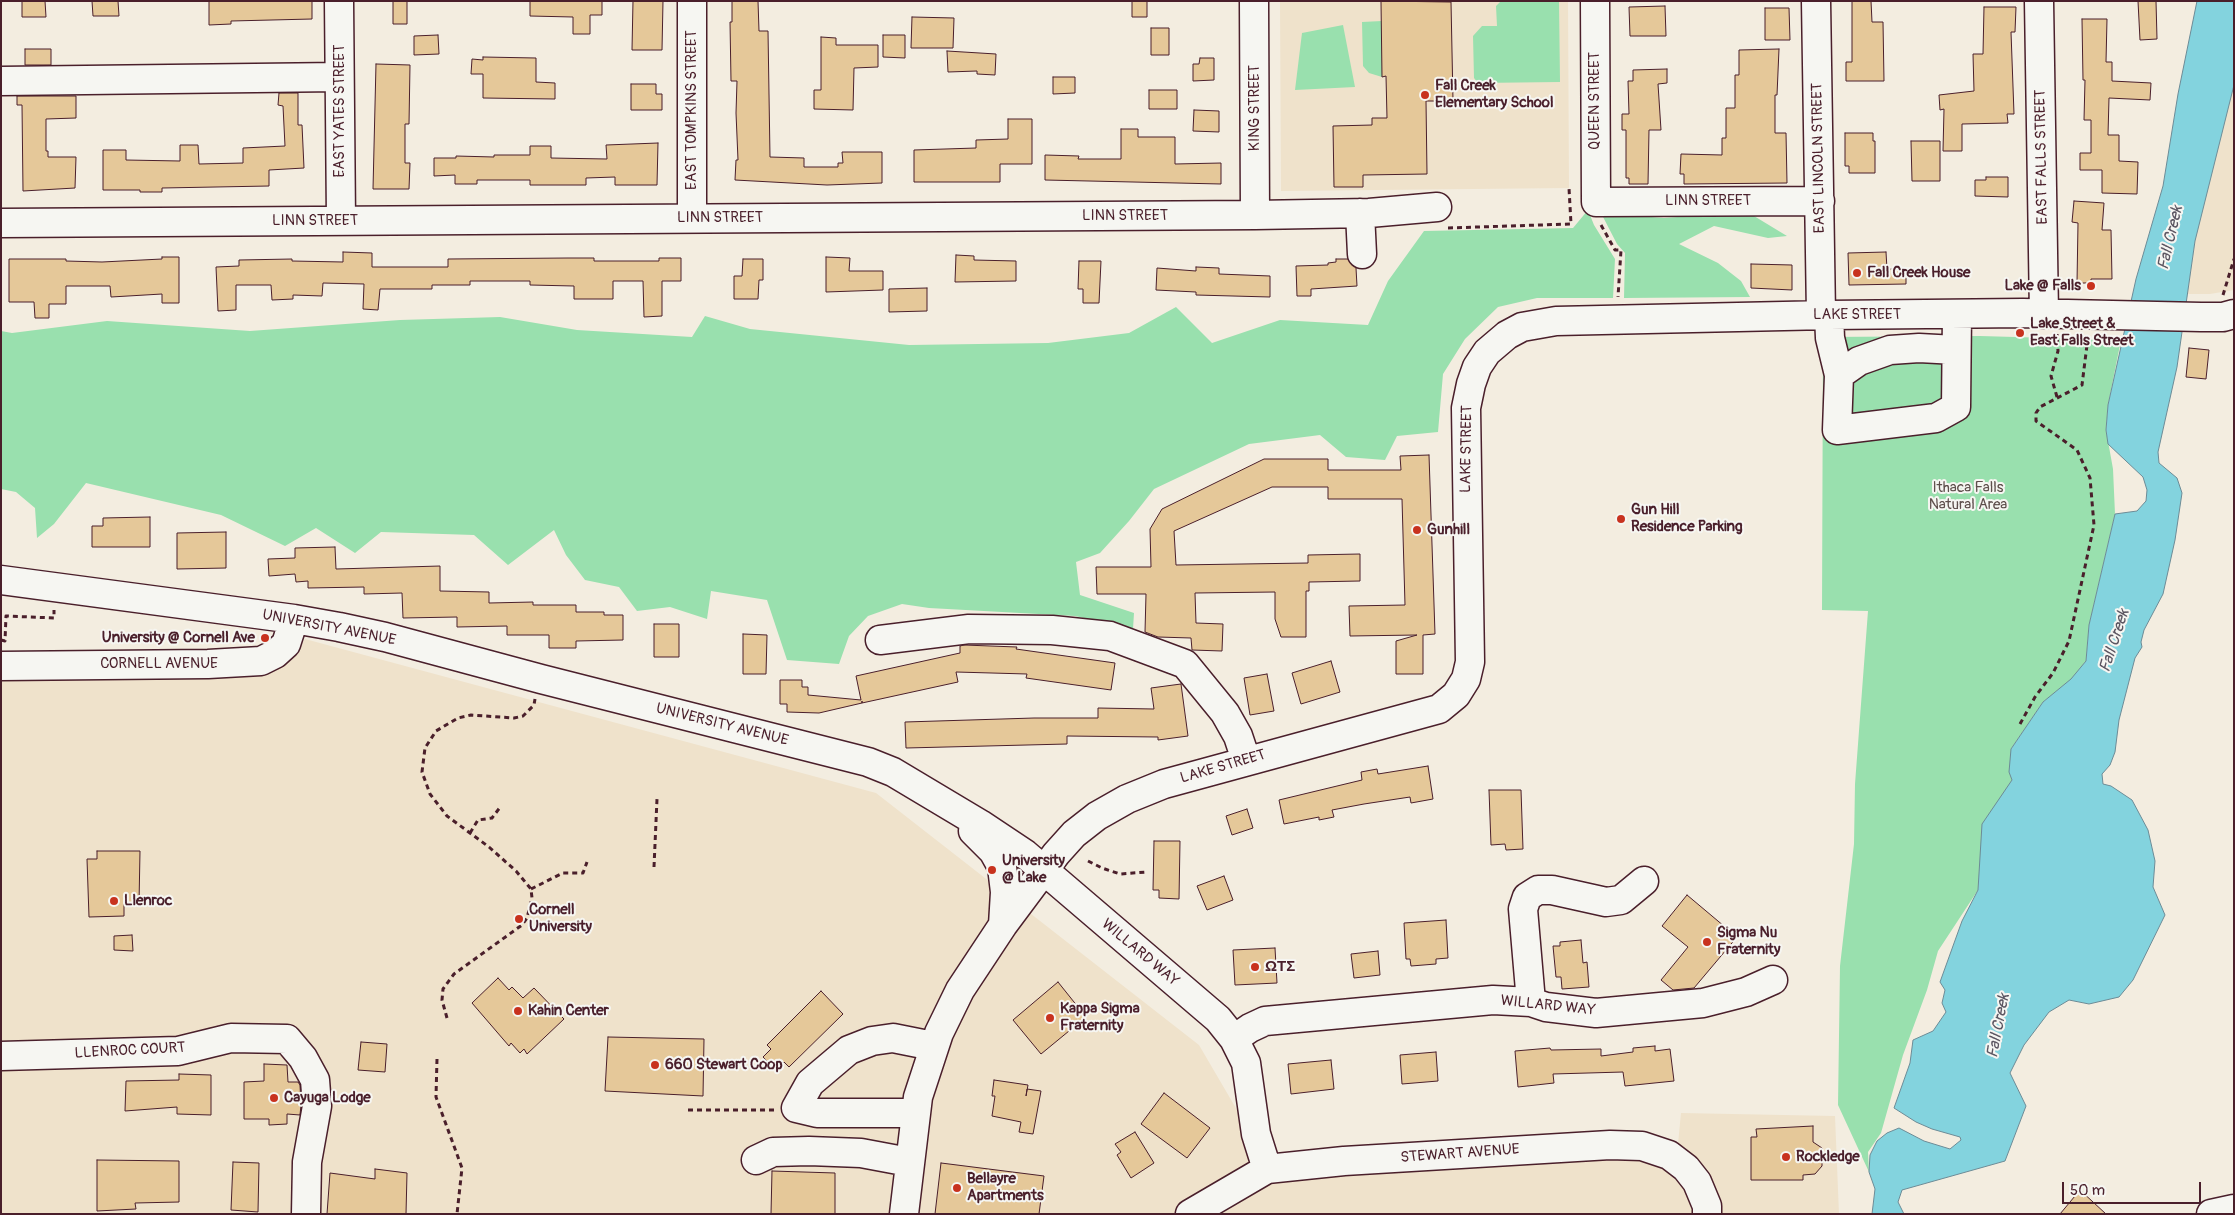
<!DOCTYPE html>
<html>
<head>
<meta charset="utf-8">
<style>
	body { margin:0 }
	#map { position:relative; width:2235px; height:1215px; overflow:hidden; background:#f3ede0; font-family:Pangolin,sans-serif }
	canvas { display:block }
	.frame { position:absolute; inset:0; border:2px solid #4a1f2b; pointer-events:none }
	.scale { position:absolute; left:2062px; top:1182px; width:139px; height:22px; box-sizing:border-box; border:2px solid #4a1f2b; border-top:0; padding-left:6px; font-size:15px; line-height:18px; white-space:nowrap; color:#4a1f2b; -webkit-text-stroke:4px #f6f6f2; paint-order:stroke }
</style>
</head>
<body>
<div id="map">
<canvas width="2235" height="1215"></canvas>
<div class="frame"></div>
<div class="scale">50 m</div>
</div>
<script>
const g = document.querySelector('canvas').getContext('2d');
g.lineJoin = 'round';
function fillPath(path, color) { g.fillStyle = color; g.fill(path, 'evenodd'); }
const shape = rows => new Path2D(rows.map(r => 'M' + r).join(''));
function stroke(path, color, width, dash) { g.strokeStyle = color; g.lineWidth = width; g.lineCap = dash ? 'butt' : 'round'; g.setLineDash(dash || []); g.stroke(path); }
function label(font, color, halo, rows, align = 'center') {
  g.font = font + ' Pangolin,sans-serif'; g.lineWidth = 4; g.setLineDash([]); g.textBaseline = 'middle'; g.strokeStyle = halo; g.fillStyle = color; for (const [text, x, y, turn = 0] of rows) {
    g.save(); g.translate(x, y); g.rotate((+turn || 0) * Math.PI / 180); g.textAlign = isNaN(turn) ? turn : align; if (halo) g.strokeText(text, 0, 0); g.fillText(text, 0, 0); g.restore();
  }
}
const built = shape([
	[1280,1,1568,1,1569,188,1281,191],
	[2234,85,2234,290,2210,294,2187,294,2195,241],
	[305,639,876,793,1199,1045,1268,1163,1677,1154,1681,1113,1835,1116,1839,1214,1,1214,1,678,295,653]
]);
const green = shape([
	[1501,1,1559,1,1560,82,1478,83,1474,78,1473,36,1482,26,1497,26,1496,6],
	[1382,21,1382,77,1369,73,1363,66,1362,22],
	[1343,25,1355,87,1295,90,1302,33],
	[1588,210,1594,225,1615,259,1613,298,1537,298,1498,307,1465,339,1443,374,1438,432,1397,436,1385,460,1346,457,1320,435,1249,444,1154,489,1129,521,1100,553,1076,562,1080,595,1134,613,1133,629,1075,616,929,608,902,604,868,616,849,636,839,664,787,660,767,600,711,591,707,619,670,607,637,611,619,587,585,580,566,555,554,530,508,565,474,535,381,532,355,553,316,528,285,546,221,515,86,483,54,524,37,538,35,508,16,492,1,489,1,331,12,333,107,321,250,331,400,320,500,317,577,330,692,337,705,316,750,329,909,345,1048,343,1129,333,1176,307,1212,343,1280,320,1368,325,1388,281,1424,231,1573,228],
	[1601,213,1664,218,1718,214,1754,216,1787,236,1768,238,1714,226,1679,244,1718,263,1741,281,1750,297,1624,298,1625,253,1617,244],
	[1980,336,2121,340,2108,405,2106,430,2113,469,2115,514,2089,625,2086,661,2071,680,2043,702,2011,749,2012,780,2004,795,1980,871,1978,890,1938,951,1927,990,1903,1055,1881,1133,1868,1152,1869,1172,1838,1105,1840,966,1854,844,1855,784,1868,611,1822,610,1823,337]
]);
const water = shape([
	[2197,1,2234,1,2234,85,2195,241,2177,367,2158,452,2159,463,2177,478,2182,493,2175,540,2163,594,2144,630,2141,642,2142,647,2135,658,2119,720,2115,752,2110,765,2102,774,2103,784,2111,786,2132,800,2148,830,2155,861,2153,887,2165,915,2133,980,2119,997,2089,1004,2069,1000,2049,1012,2024,1045,2010,1073,2026,1106,2005,1161,1902,1190,1898,1202,1904,1214,1872,1214,1875,1189,1869,1172,1870,1155,1877,1141,1887,1133,1899,1128,1924,1141,1950,1149,1961,1140,1960,1137,1932,1129,1916,1122,1894,1108,1910,1063,1913,1040,1933,1031,1946,1012,1942,1003,1945,990,1940,982,1962,921,1978,890,1982,824,2012,780,2009,772,2011,749,2043,702,2071,679,2086,661,2089,625,2115,514,2137,511,2146,501,2147,490,2143,477,2108,444,2106,430,2108,405,2136,279,2163,186,2178,94,2197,1]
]);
const building = shape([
	[22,1,45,1,46,17,22,17,22,1],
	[92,1,118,1,119,16,93,16,92,1],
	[209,1,312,1,312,19,231,21,231,24,209,25,209,1],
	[393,1,407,1,407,24,393,24,393,1],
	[530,1,602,1,602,15,590,15,590,34,573,34,573,17,530,16,530,1],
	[633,1,663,1,662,50,632,50,633,1],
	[732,1,758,1,759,31,768,31,770,157,804,158,804,167,838,167,838,163,843,163,842,152,882,152,882,183,827,185,735,180,736,160,738,160,736,113,737,81,731,81,730,22,732,22,732,1],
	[1132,1,1147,1,1147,17,1132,17,1132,1],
	[1381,1,1451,2,1453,101,1426,101,1427,174,1363,175,1363,187,1334,187,1333,126,1372,125,1372,118,1387,118,1386,76,1382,77,1381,1],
	[1852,1,1871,1,1872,22,1883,22,1884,81,1846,81,1846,62,1852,62,1852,1],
	[2138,1,2156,1,2157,39,2140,40,2138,1],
	[1665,6,1666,36,1630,36,1629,7,1665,6],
	[1984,7,2016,7,2015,32,2011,32,2014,114,2007,114,2008,123,1962,124,1962,151,1943,151,1944,109,1940,110,1939,95,1974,91,1973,54,1983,54,1984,7],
	[1765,8,1789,8,1790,40,1765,40,1765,8],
	[912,17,954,18,953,48,911,48,912,17],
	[2082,19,2107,19,2106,62,2112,62,2112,81,2151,83,2150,100,2109,98,2108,135,2119,135,2119,161,2138,162,2137,194,2102,193,2102,170,2080,170,2080,153,2091,153,2091,120,2084,120,2085,80,2083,80,2082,19],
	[1151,28,1169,28,1169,55,1151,55,1151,28],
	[438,35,439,54,414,55,414,36,438,35],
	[883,35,905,35,905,58,883,57,883,35],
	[821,37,836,38,836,45,878,45,878,67,854,68,853,110,814,109,814,90,821,90,821,37],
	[25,49,51,49,51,65,25,65,25,49],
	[1779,49,1777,95,1775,95,1775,133,1786,133,1787,183,1684,184,1684,174,1680,174,1681,154,1722,155,1722,138,1726,138,1726,108,1735,108,1735,75,1739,75,1739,50,1779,49],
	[947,51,996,54,995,75,977,74,977,71,948,72,947,51],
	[483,57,536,58,536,82,555,83,555,99,483,98,483,74,471,74,472,59,483,60,483,57],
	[1200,58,1214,58,1214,80,1193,81,1193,64,1199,64,1200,58],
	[376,64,410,65,409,124,405,124,405,163,410,163,409,189,373,189,376,64],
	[1667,69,1667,83,1658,84,1661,130,1649,130,1648,184,1629,184,1629,178,1626,178,1626,130,1622,130,1622,114,1629,114,1628,81,1633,81,1633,70,1667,69],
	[1053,77,1075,77,1075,93,1053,94,1053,77],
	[631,84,656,84,656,94,662,94,662,110,631,110,631,84],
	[1149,90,1177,90,1177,109,1149,109,1149,90],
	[279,93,298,93,298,125,302,125,304,168,269,170,269,186,162,188,162,192,140,192,140,190,103,190,103,150,126,150,126,160,180,161,180,145,198,145,199,164,243,163,243,148,285,146,283,106,278,105,279,93],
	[17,96,76,96,76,118,46,119,46,151,48,151,48,157,76,157,75,188,23,191,22,105,17,105,17,96],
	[1194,110,1219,111,1219,132,1193,131,1194,110],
	[1008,119,1032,119,1032,164,1000,164,1000,182,914,182,914,150,976,148,976,140,1008,139,1008,119],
	[1121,129,1138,129,1138,137,1175,137,1175,164,1221,163,1221,184,1045,180,1045,155,1079,156,1078,159,1121,159,1121,129],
	[1845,133,1873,133,1873,141,1875,141,1875,173,1849,173,1849,166,1845,166,1845,133],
	[1911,141,1940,141,1940,181,1912,181,1911,141],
	[658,143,657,185,615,185,615,177,586,178,586,185,530,185,530,180,477,180,477,184,455,184,455,175,434,176,434,158,456,158,456,156,494,157,494,155,530,155,530,146,551,146,551,158,607,159,606,145,658,143],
	[1986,177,2008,177,2008,197,1975,196,1975,180,1986,180,1986,177],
	[2074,201,2104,203,2102,230,2111,230,2112,279,2091,279,2091,283,2077,283,2078,223,2072,222,2074,201],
	[343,252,372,253,372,267,448,267,448,259,567,258,594,258,594,261,659,261,659,258,681,258,681,281,662,281,662,316,644,317,643,281,613,281,613,299,574,299,574,286,530,285,530,281,470,281,470,285,432,285,432,289,380,289,378,310,363,309,364,284,323,283,322,296,293,295,293,299,272,300,271,285,236,285,236,310,218,311,216,267,239,266,239,260,292,259,292,261,343,262,343,252],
	[1886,252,1887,269,1906,269,1906,284,1849,285,1848,253,1886,252],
	[956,255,974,256,974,260,1016,261,1016,281,955,282,956,255],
	[162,257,179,257,179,303,162,303,162,294,111,297,110,286,66,286,66,304,49,304,49,318,35,318,34,302,9,302,9,259,66,259,66,261,102,262,162,259,162,257],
	[826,257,850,258,849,271,883,271,883,290,826,292,826,257],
	[743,259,763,259,763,280,759,280,758,299,734,299,734,276,742,276,743,259],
	[1336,259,1348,259,1356,268,1357,286,1311,289,1311,296,1297,296,1296,266,1328,265,1328,263,1336,262,1336,259],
	[1079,261,1101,261,1099,303,1083,303,1083,289,1078,289,1079,261],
	[1751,264,1792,265,1792,290,1751,288,1751,264],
	[1196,267,1219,268,1219,274,1270,276,1270,297,1196,295,1196,292,1156,290,1157,268,1196,271,1196,267],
	[927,288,927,311,889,312,889,289,927,288],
	[2189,348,2209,350,2206,379,2186,377,2189,348],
	[1429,455,1435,634,1423,635,1423,674,1396,674,1396,641,1417,635,1350,636,1349,606,1405,605,1402,499,1328,499,1328,487,1272,487,1174,531,1176,565,1308,563,1308,555,1360,554,1360,581,1309,582,1309,591,1306,591,1306,637,1281,637,1275,619,1275,592,1195,593,1196,623,1223,624,1222,651,1192,650,1191,638,1158,637,1145,632,1146,594,1097,594,1096,567,1151,567,1150,529,1162,509,1264,459,1328,459,1328,470,1401,470,1400,456,1429,455],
	[150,517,150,547,92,547,92,526,103,526,103,518,150,517],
	[226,532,226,568,177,569,177,533,226,532],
	[335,547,336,569,440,566,440,591,489,592,489,603,533,602,533,605,576,605,576,612,604,612,604,615,623,615,623,640,576,641,576,648,549,648,549,635,507,635,507,626,457,627,457,617,403,618,402,593,364,594,364,587,308,588,308,581,296,582,295,574,269,576,268,559,295,558,295,548,335,547],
	[654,624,679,624,679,657,654,657,654,624],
	[743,634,767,635,766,674,743,674,743,634],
	[964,645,1017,647,1016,649,1115,663,1111,690,1026,678,1027,674,956,672,958,682,862,703,862,701,862,703,819,713,787,712,787,704,780,704,780,680,802,680,802,687,808,687,808,695,861,700,856,676,960,653,960,646,964,645],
	[1331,661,1340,692,1301,704,1292,673,1331,661],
	[1267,674,1274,711,1250,715,1244,678,1267,674],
	[1181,684,1188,736,1158,740,1158,737,1067,736,1067,744,906,748,905,722,1034,718,1098,718,1098,708,1154,709,1151,688,1181,684],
	[1428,766,1433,799,1411,803,1410,797,1364,804,1332,810,1334,817,1319,820,1319,817,1284,824,1279,800,1362,780,1361,772,1377,769,1378,774,1428,766],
	[1489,790,1521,790,1523,849,1506,850,1505,844,1491,845,1489,790],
	[1247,809,1253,828,1232,835,1226,816,1247,809],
	[1154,841,1180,841,1179,899,1159,898,1159,890,1153,890,1154,841],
	[97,851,140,851,139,904,124,904,124,916,89,917,87,859,97,859,97,851],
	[1224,876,1233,900,1207,910,1197,886,1224,876],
	[1687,895,1737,937,1694,988,1673,990,1661,980,1688,947,1662,926,1687,895],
	[1446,920,1448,958,1436,959,1436,964,1411,966,1410,959,1406,959,1404,923,1446,920],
	[132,935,133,951,114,950,114,936,132,935],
	[1581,940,1583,963,1587,962,1589,987,1562,989,1561,977,1556,977,1553,946,1560,946,1560,942,1581,940],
	[1275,948,1277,983,1235,985,1233,950,1275,948],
	[1378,951,1380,975,1354,978,1351,954,1378,951],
	[498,978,509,990,512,987,523,998,534,988,564,1019,527,1054,524,1049,520,1053,511,1043,509,1046,472,1003,498,978],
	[1058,982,1086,1017,1041,1054,1013,1020,1058,982],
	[821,991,843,1014,789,1067,784,1062,776,1070,763,1057,771,1049,767,1045,821,991],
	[608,1037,704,1039,703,1096,605,1091,608,1037],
	[361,1042,387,1044,385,1072,358,1070,361,1042],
	[1655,1046,1655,1051,1670,1049,1674,1081,1625,1086,1623,1072,1553,1074,1554,1083,1518,1087,1515,1051,1550,1048,1551,1050,1601,1049,1601,1056,1633,1052,1633,1048,1655,1046],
	[1436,1052,1438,1081,1402,1084,1400,1055,1436,1052],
	[1331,1060,1334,1089,1291,1094,1288,1064,1331,1060],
	[264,1064,287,1065,288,1082,298,1082,300,1085,301,1105,300,1115,287,1114,287,1124,269,1125,269,1119,244,1119,244,1082,264,1081,264,1064],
	[179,1074,211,1075,211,1115,177,1114,177,1107,125,1111,126,1081,179,1080,179,1074],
	[994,1080,1028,1085,1026,1096,1027,1089,1041,1091,1033,1134,1019,1132,1021,1122,992,1116,995,1096,992,1096,994,1080],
	[1164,1093,1210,1128,1187,1158,1141,1124,1164,1093],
	[1813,1126,1813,1142,1822,1148,1822,1166,1815,1174,1803,1175,1803,1180,1751,1180,1751,1137,1757,1137,1756,1129,1813,1126],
	[1135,1132,1154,1163,1131,1178,1117,1155,1121,1152,1115,1144,1135,1132],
	[97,1160,179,1161,179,1202,135,1203,136,1209,97,1211,97,1160],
	[233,1162,259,1163,258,1212,231,1210,233,1162],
	[941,1163,1044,1176,1039,1214,935,1214,941,1163],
	[375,1169,407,1173,406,1214,327,1214,330,1173,375,1179,375,1169],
	[772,1171,835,1173,835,1214,771,1214,772,1171],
	[2080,1190,2106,1214,2060,1214,2080,1190]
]);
const path = shape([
	[1601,225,1615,250,1621,250,1618,297],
	[1448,228,1571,224,1569,188],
	[2223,295,2234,259],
	[2057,397,2051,376,2058,351,2057,334],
	[1,640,5,641,6,616,54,618,54,610],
	[2020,724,2035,697,2053,673,2069,641,2094,525,2090,478,2077,450,2036,421,2036,413,2040,407,2082,385,2088,337],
	[470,833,478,820,492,818,501,806],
	[1088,861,1102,868,1120,874,1147,872],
	[654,867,657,799],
	[531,889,563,873,583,873,587,862],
	[447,1018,442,1000,443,989,454,974,522,925,527,918,532,898,531,889,516,871,489,847,447,816,430,794,422,772,425,748,436,731,458,718,471,715,514,718,523,716,534,705,535,699],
	[437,1059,436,1097,462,1168,457,1214],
	[688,1110,774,1110]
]);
const minor = shape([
	[339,1,341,221],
	[692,1,692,218],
	[1254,1,1255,215],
	[1595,1,1596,202,1820,201],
	[1816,1,1821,315],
	[2039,1,2044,314],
	[1,81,339,77],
	[1360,213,1362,254],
	[1,223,1255,215,1369,213,1437,207],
	[1829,315,1830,338,1839,375,1837,430,1936,418,1956,407,1957,314],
	[1839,375,1859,361,1890,350,1919,348,1956,350],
	[1,580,294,619,339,627,385,637,541,679,868,762,893,772,980,824,1025,854,1218,1019,1234,1039,1246,1063,1256,1134,1267,1169],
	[880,640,969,629,1052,630,1110,636,1185,664,1225,713,1238,736,1246,760],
	[1,666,208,664,261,661,275,654,286,644,294,619],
	[973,831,993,851,1002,867,1005,892,1003,925],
	[1531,1002,1523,909,1527,897,1538,890,1552,890,1606,902,1621,900,1644,881],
	[1234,1039,1250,1028,1265,1021,1493,1000,1531,1002,1546,1007,1596,1013,1703,1003,1746,992,1773,980],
	[1,1056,178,1051,231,1038,287,1039,303,1058,315,1080,317,1106,307,1162,306,1214],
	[915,1113,817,1113,796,1108,810,1083,849,1050,872,1041,893,1038,933,1046],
	[756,1160,773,1152,809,1151,861,1153,909,1162],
	[904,1214,918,1097,939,1033,960,990,1003,925,1056,854,1074,834,1097,816,1127,799,1164,784,1439,709,1456,695,1466,679,1470,662,1466,408,1471,384,1477,367,1487,352,1507,335,1522,327,1556,321,1829,315,2023,313,2201,317,2223,317,2234,314],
	[1190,1214,1267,1169,1344,1161,1610,1145,1642,1146,1669,1155,1686,1168,1697,1182,1707,1206,1707,1214],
	[2211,1214,2234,1209]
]);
const markers = [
	[1425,95,5,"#c8321e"],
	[1857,273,5,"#c8321e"],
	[2091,286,5,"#c8321e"],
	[2020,333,5,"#c8321e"],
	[1621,519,5,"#c8321e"],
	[1417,530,5,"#c8321e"],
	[265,638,5,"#c8321e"],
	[992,870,5,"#c8321e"],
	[114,901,5,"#c8321e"],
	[519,919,5,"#c8321e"],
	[1707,942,5,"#c8321e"],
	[1255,967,5,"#c8321e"],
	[518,1011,5,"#c8321e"],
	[1050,1018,5,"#c8321e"],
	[655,1065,5,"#c8321e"],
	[274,1098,5,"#c8321e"],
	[1786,1157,5,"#c8321e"],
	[957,1188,5,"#c8321e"]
];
const poiNames = [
	["Fall Creek",1435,86],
	["Elementary School",1435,103],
	["Fall Creek House",1867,273],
	["Lake @ Falls",2081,286,"right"],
	["Lake Street &",2030,324],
	["East Falls Street",2030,341],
	["Gun Hill",1631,510],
	["Residence Parking",1631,527],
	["Gunhill",1427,530],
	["University @ Cornell Ave",255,638,"right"],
	["University",1002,861],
	["@ Lake",1002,878],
	["Llenroc",124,901],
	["Cornell",529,910],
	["University",529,927],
	["Sigma Nu",1717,933],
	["Fraternity",1717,950],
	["ΩΤΣ",1265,967],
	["Kappa Sigma",1060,1009],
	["Fraternity",1060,1026],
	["Kahin Center",528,1011],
	["660 Stewart Coop",665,1065],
	["Cayuga Lodge",284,1098],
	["Rockledge",1796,1157],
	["Bellayre",967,1179],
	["Apartments",967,1196]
];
const streetNames = [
	["QUEEN STREET",1595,101,-90],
	["KING STREET",1255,108,-90],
	["EAST TOMPKINS STREET",692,110,-90],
	["EAST YATES STREET",340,111,-90],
	["EAST FALLS STREET",2042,157,-91],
	["EAST LINCOLN STREET",1819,158,-91],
	["LINN STREET",1708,201],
	["LINN STREET",1125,216],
	["LINN STREET",720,218],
	["LINN STREET",315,221],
	["LAKE STREET",1857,315],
	["LAKE STREET",1467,449,-89],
	["UNIVERSITY AVENUE",329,628,11],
	["CORNELL AVENUE",159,664],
	["UNIVERSITY AVENUE",722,725,14],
	["LAKE STREET",1223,767,-16],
	["WILLARD WAY",1140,953,40],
	["WILLARD WAY",1548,1006,6],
	["LLENROC COURT",130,1051,-3],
	["STEWART AVENUE",1460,1154,-4]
];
const parkNames = [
	["Ithaca Falls",1968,488],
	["Natural Area",1968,505]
];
const waterNames = [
	["Fall Creek",2171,238,-77],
	["Fall Creek",2115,641,-72],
	["Fall Creek",1999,1026,-79]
];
fillPath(built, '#efe2cb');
fillPath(green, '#99e0ae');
fillPath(water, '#83d3de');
stroke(water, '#6c8b96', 1);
fillPath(building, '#e5c899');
stroke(building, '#4a1f2b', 1);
stroke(minor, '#4a1f2b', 31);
stroke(path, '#4a1f2b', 3, [5, 4]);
stroke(minor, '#f6f6f2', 28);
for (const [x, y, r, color] of markers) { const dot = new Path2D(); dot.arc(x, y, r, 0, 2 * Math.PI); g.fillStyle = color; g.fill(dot); stroke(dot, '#f6f6f2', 2); }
label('bold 15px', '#4a1f2b', '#f6f6f2', poiNames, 'left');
label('15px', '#4a1f2b', '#f6f6f2', streetNames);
label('15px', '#5e4f4c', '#f6f6f2', parkNames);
label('italic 16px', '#5b5561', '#f6f6f2', waterNames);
</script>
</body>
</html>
